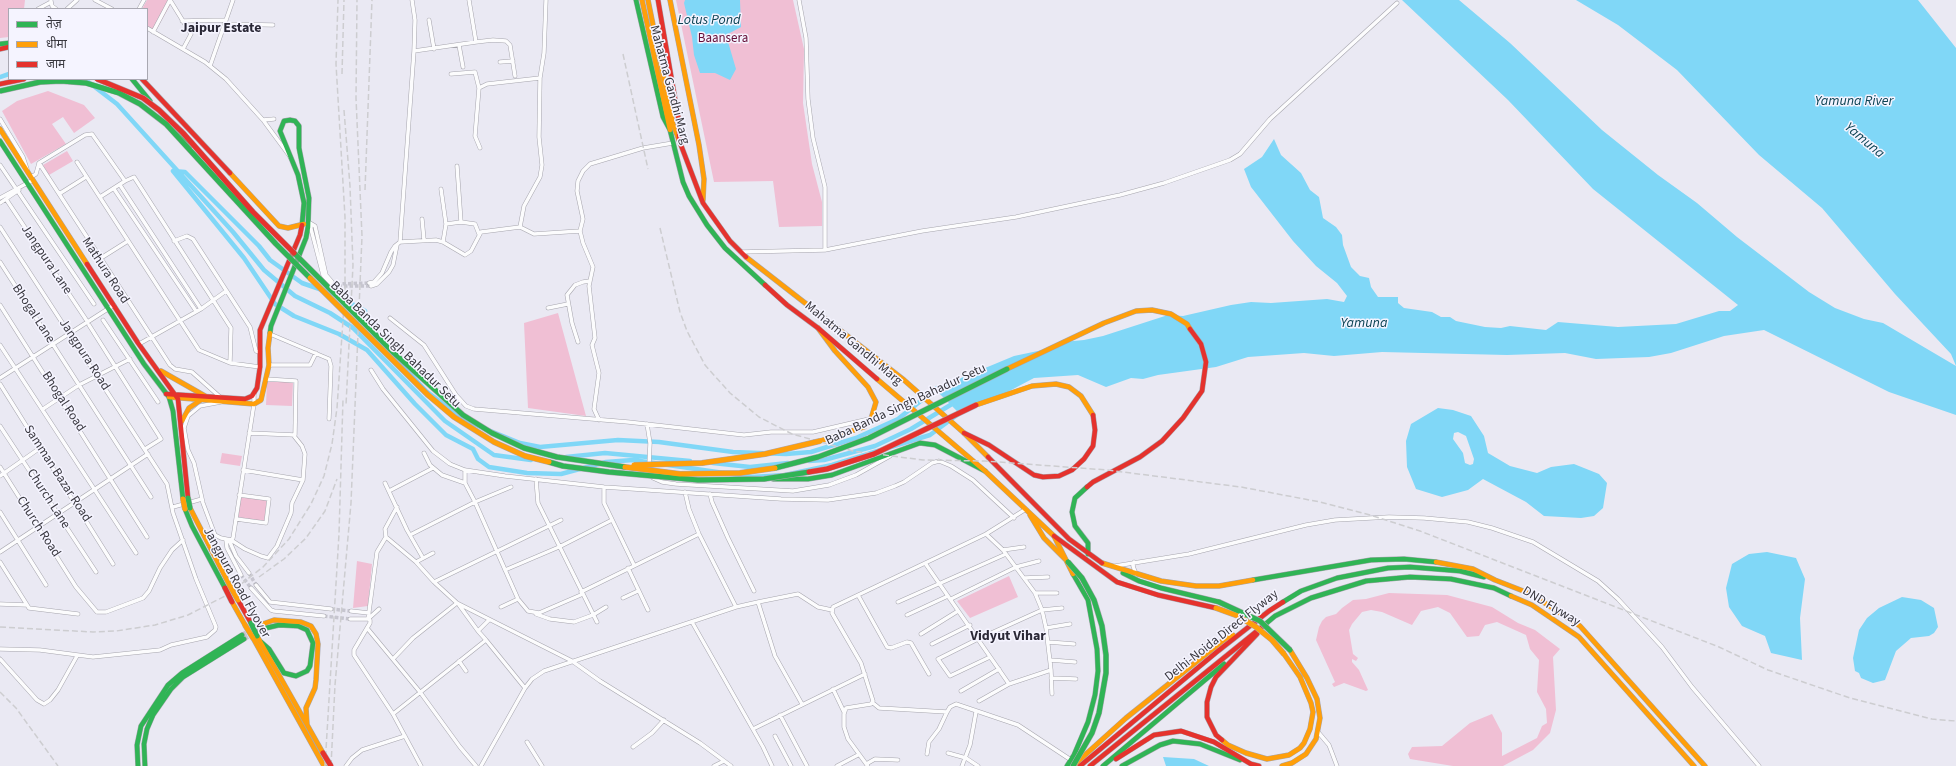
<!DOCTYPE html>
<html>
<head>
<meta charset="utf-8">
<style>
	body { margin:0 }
	#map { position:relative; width:1956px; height:766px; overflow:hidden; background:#eae9f3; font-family:"Source Sans 3","Noto Sans Devanagari",sans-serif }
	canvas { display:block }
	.legend { position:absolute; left:8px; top:8px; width:140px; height:72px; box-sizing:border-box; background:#f5f4ff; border:1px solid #a9a8b2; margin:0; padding:5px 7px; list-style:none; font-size:12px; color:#38373e }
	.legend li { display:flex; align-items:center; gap:8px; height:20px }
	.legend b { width:20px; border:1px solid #a9a8b2 }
</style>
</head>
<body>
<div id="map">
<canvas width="1956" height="766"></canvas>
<ul class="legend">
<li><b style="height:5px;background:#30b455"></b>तेज़</li>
<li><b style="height:5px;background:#ff9f0a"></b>धीमा</li>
<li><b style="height:5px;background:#e5322d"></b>जाम</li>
</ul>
</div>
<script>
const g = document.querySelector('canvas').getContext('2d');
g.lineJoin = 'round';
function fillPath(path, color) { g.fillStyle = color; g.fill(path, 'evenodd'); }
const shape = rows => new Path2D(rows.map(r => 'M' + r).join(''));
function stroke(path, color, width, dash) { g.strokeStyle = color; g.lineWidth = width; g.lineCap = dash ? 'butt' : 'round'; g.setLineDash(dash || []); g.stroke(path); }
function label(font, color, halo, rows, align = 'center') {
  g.font = font + ' "Source Sans 3",sans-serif'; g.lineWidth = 3; g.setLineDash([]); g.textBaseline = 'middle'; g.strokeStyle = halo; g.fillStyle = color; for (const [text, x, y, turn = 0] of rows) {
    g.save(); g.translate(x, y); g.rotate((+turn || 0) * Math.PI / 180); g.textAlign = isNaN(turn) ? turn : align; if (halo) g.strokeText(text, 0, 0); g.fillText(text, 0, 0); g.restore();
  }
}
const green = shape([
	[0,0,25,0,24,9,9,9,9,37,0,38],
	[147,0,173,0,155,32,147,27,147,9,142,9],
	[676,0,793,0,804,49,803,103,812,164,822,202,822,226,779,227,773,181,714,182],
	[48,91,84,105,95,118,74,133,63,117,52,124,66,144,31,164,2,111,17,101],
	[67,151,73,161,49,175,43,165],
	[558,313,586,416,528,408,524,323],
	[267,382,293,382,292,406,266,405],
	[222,453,242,456,240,466,220,463],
	[241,497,267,500,264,522,238,517],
	[357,561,372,564,368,606,353,608],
	[1009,576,1018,597,970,618,957,601],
	[1389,593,1447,595,1492,607,1518,623,1535,630,1560,649,1553,657,1556,710,1550,733,1533,750,1503,766,1453,766,1410,759,1408,754,1412,747,1442,746,1470,723,1492,714,1502,733,1502,756,1537,738,1542,726,1547,723,1546,709,1537,692,1539,660,1530,649,1526,635,1497,622,1485,625,1479,636,1467,637,1450,613,1438,607,1421,611,1412,625,1382,612,1371,610,1362,612,1352,624,1349,630,1353,654,1358,658,1356,661,1352,659,1352,662,1359,670,1368,690,1366,691,1344,683,1334,687,1332,684,1335,682,1316,640,1319,627,1322,621,1326,617,1336,614,1342,608,1353,600,1366,599]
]);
const water = shape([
	[685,0,740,0,741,27,726,35,736,69,730,80,715,73,700,73,694,55,692,37,684,3],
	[1402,0,1459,0,1510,43,1602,130,1658,175,1697,203,1737,237,1809,292,1835,308,1864,319,1883,323,1956,366,1951,354,1895,294,1822,208,1759,155,1677,70,1618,25,1576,0,1918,0,1956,48,1956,415,1889,392,1764,330,1724,336,1671,353,1649,357,1596,359,1565,353,1507,355,1382,352,1334,356,1304,353,1248,357,1216,367,1158,375,1143,379,1131,378,1106,387,1078,375,1034,378,998,397,961,412,937,388,1014,356,1052,348,1063,342,1084,340,1103,336,1168,315,1183,316,1231,305,1251,302,1271,303,1327,299,1344,302,1347,296,1337,283,1316,266,1293,241,1251,187,1244,169,1262,157,1274,139,1281,155,1301,173,1310,190,1319,197,1323,218,1336,227,1342,235,1343,245,1351,267,1360,276,1369,278,1371,287,1378,297,1398,297,1398,303,1404,308,1432,312,1441,317,1450,317,1456,321,1485,327,1501,328,1510,326,1546,330,1558,322,1618,327,1676,324,1719,311,1730,311,1738,305,1593,189,1508,100],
	[1438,408,1453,410,1471,416,1484,436,1488,453,1510,466,1537,473,1551,467,1574,464,1599,474,1607,483,1603,508,1594,516,1581,518,1544,516,1526,502,1483,479,1468,490,1442,497,1416,489,1407,467,1406,441,1411,424],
	[1458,432,1466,436,1474,459,1473,464,1470,465,1465,463,1463,453,1453,439,1454,433],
	[1767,552,1796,558,1805,579,1800,618,1802,660,1771,653,1765,636,1742,626,1729,607,1726,588,1732,564,1749,554],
	[1902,597,1921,600,1934,608,1938,627,1934,633,1929,636,1911,638,1896,651,1885,680,1873,683,1861,678,1859,673,1855,671,1853,658,1859,630,1867,618,1879,608],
	[1163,757,1194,759,1209,766,1166,766]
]);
const canal = shape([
	[0,77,9,74],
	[81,79,87,81,117,104,233,232,264,270,295,296,330,313,353,328,445,421,494,455,531,460],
	[173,171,185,172,259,246,270,260,302,283,334,294,365,311,375,336,426,391,466,421,520,443,540,447,618,440,659,442,733,452,786,454,811,452,856,438,898,419,937,388,961,412,930,435,832,465,785,475,752,477,633,460,606,462,561,474,527,473,489,467,478,459,473,449,446,435,415,404,367,350,339,334,294,316,275,304,244,258,173,171],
	[566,457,605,453,690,461],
	[809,461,824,460,875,446,911,429,952,404],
	[713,463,750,467,788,463]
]);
const streetTunnel = shape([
	[332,282,336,284,369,283],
	[333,286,371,286],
	[249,573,256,585],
	[241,575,251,588],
	[331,609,351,611],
	[324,616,350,619]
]);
const secondaryTunnel = shape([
	[242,635,260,625],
	[244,639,262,629]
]);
const street = shape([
	[95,0,112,9],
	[170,0,191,34,183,49],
	[469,0,476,42],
	[799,0,806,38,808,99,813,138,825,187,825,250],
	[51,1,52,6,56,9],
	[38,9,51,2],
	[67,9,77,0],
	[139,9,144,0],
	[429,20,434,49],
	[182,21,225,20],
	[224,24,273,25],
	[147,28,205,62,226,79,263,120,291,158],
	[153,32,170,0],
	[459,45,463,67],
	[414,51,476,42,493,40,506,41,510,45,515,76],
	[500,62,513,61],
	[210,66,233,0],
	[451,74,475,72,479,88],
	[0,119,23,157,27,169],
	[263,120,274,119],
	[480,148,475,136,479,88,487,84,540,78],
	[77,162,199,350,230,363,260,367],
	[39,163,170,365,175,369,192,372,220,397],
	[0,165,94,304],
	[457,166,461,222],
	[31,177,36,174,39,163,85,135,92,134,125,181,134,177,231,328,230,363],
	[120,185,201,309],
	[114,189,196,311],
	[441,189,446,224,443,242],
	[59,194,86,177],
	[100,197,125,181],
	[0,198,33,180],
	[6,199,87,321],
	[0,203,19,190],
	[422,219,424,240],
	[310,223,315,226,326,275,332,282],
	[311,224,311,229,323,275,333,286],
	[446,224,461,222,475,224,479,234],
	[0,227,167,484,173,513,196,579,216,627,215,630,207,637,171,645,160,650,93,657,40,650,0,649],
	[520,227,534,234,580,231],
	[174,241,187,236,193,239,250,327,256,351,260,352],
	[400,242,414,51,415,20,412,0],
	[741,252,825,250,922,231,1016,217,1120,195,1164,183,1230,160,1240,154,1270,119,1397,3],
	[101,258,128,241],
	[0,262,151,497],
	[369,283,374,282,382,273,391,252,395,246,400,242,436,240,443,242,465,255,471,251,481,232,520,227,524,206,540,177,542,165,539,137,540,78,544,53,546,0],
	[371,286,377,284,389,272,393,265,397,245],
	[0,305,147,537],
	[548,308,568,304],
	[390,318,424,345,456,395,466,406,474,409,628,422,744,435,771,432,813,432,869,419],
	[103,320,158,402],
	[89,325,161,439,145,449],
	[270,334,329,359,331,366,329,419],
	[578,342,572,323,567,295,575,285,583,282,590,281],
	[139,344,201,309,226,291],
	[0,345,136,553],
	[269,365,310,365,316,353],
	[371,370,383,389,433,451,450,464,465,470,505,476,604,487,781,499,828,500,876,493,895,486,904,482,932,463,939,461,951,466,973,480,1014,518],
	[0,378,114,305],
	[0,384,113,564],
	[221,402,200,406,188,416,184,428,188,450,194,463,203,503,215,535,221,538,231,540,245,549,261,556,268,558,277,546,291,513,292,503,303,480,305,454,302,446,294,436],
	[43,409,79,385,130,359],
	[599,420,594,409,599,373,592,345,595,338,589,286,593,267,583,243,580,231,583,219,577,191,578,181,583,171,590,164,643,148,673,143],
	[647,424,650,443,649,466],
	[0,426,96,572],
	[249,433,295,435,296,381,266,379],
	[424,453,430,465,442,475,465,483],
	[0,467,76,587,97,612,106,612,143,598,149,591,160,568,172,550,183,540],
	[243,470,303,480],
	[465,470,465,483,475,502,518,599,528,611,539,613,583,594],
	[0,476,40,448],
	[653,478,662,482,676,484,793,491,829,485,856,475,890,456],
	[536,479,538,503,597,622],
	[385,483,407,530,423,558],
	[604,487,604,503,634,565],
	[389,491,433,468],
	[685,492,689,509,699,534,736,607],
	[710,494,712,502,728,538,754,591],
	[173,507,202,499],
	[397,507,385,529,386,537,416,562,434,582,457,603,572,661,600,681,700,743,731,766],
	[0,512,46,585],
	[236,519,266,523,269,499,239,495],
	[986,534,1003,550,1035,593,1042,610,1046,628,1051,670,1052,694],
	[410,535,475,502,511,487],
	[226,540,227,548,241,575],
	[229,540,236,556,249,573],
	[231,540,233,538,254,404,254,394],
	[1003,550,1024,547],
	[0,552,148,454],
	[0,562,29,608,78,614],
	[416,562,433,553],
	[1134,562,1133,566,1136,574],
	[925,563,1009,684],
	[1115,566,1189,554,1306,525,1335,520,1389,517,1424,518,1468,522,1492,528,1533,542,1598,581,1618,599,1662,647,1692,687,1759,766],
	[628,568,648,610],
	[505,570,559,547,612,520],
	[1024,578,1048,577],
	[434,582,561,520],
	[256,585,270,602,331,609],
	[251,588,271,610,274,611,324,616],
	[581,592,699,534],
	[1035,593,1057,593],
	[858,595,887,647,891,648,907,642,911,643,929,674],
	[623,598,638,591],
	[951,599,1016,567,1039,561],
	[758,602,775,656,802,704],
	[898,602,1006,554],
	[0,604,27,605],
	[459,605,478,631],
	[501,607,518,599],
	[379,609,368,619,370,620,370,623,354,650,354,655,393,714,421,766],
	[351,611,369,613],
	[536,614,550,619,574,622,593,615,606,607],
	[907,615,948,596],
	[350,619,368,619,377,552,386,537],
	[692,622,763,747,772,766],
	[367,628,420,692,460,747,476,766],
	[1046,628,1070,624],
	[921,634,958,611],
	[486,640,525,688],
	[1048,642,1074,644],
	[932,644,970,625],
	[990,657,950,676,938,659,978,639,1042,610,1062,608],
	[0,659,37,700,44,704,50,700,58,690,77,656],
	[393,659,413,638,457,603],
	[1050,660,1075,662],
	[459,661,466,671],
	[1051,678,1076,679],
	[833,689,844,712],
	[961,691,999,669],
	[979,701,1009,684,1051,670],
	[873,703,879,708,947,712],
	[393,714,486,640,478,631,489,620],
	[780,715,807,766],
	[753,729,865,674],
	[1318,732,1329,745,1337,766],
	[775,736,791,766],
	[527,742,542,766],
	[633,747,652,733,664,720],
	[948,753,966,758,978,766],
	[927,754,929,742,939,729,947,712,950,707,956,704,1018,725,1071,760],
	[867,765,848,739,844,727,844,714,846,708,871,704,873,701,861,663,832,613,833,607,986,534,1026,509],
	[346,766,352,758,362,750,405,736],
	[481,766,525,688,532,679,544,671,736,607,758,602,798,594,818,607,832,610],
	[714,766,724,761],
	[837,766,858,755],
	[867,766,868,763,875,759,898,760],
	[962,766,970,745,976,712]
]);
const fast = shape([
	[636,0,663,117,670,130,683,182,689,196,707,225,725,248,765,285],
	[0,44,9,43],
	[132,79,150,101],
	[176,130,190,146],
	[0,141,144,364,169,397,173,411,183,499],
	[270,333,271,326,306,238,308,227,309,198,299,148,299,126,295,121,290,120,284,121,280,131,298,175,304,203,302,225],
	[773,479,808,479,832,475,920,443,935,445,985,471],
	[1087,487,1075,498,1072,512,1075,526,1088,543,1088,554],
	[185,509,192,526,225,588],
	[1123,573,1139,581,1161,588,1219,602],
	[1253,580,1371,560,1404,559,1436,562],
	[1283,602,1301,591,1337,578,1388,568,1410,567,1460,571,1484,577],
	[1262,627,1275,616,1311,598,1366,581,1410,577,1451,579,1494,588,1511,596],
	[261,642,269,649,284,673,296,676,307,671,310,666,313,643,307,630,298,626,279,625,262,629],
	[138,766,137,745,141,726,168,685,182,673,242,635],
	[145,766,144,744,147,729,153,715,171,689,183,677,244,639],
	[1067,766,1074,755,1088,722,1095,695,1098,671,1097,649,1088,600,1073,574],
	[1103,766,1224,664],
	[1122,766,1160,745,1173,741,1200,744,1240,760]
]);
const slow = shape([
	[642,0,670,130],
	[648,0,673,124,679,140],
	[670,0,699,145,704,179,703,200],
	[0,129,87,264],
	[230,173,279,226,288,228,304,224],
	[746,257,904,380,964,433,988,457],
	[818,328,835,351,868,387,876,402,871,419,864,427,820,441],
	[1007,369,1104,323,1136,311,1152,310,1171,314,1187,324,1190,329],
	[161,371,205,396],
	[877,379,985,471,1054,536,1073,574],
	[169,397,254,404,261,400,269,365,268,348,270,333],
	[976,405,1032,386,1056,384,1069,387,1081,396,1093,415],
	[182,421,189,408,201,400],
	[190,508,230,586],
	[1030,515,1044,538,1066,560],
	[1436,562,1473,569,1495,580,1531,594,1580,626,1705,766],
	[1102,563,1161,581,1196,586,1219,586,1253,580],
	[1511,596,1532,605,1579,637,1694,766],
	[232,602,245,625],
	[260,625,274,620,301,622,311,626,316,634,318,644,316,680,315,688,306,708,307,724],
	[257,636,323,753],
	[253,638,324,766],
	[1222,740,1228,745,1246,753,1267,759,1289,755,1300,748,1304,743,1310,729,1313,712,1311,703,1300,677,1284,654],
	[1075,764,1126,718,1225,639,1233,635],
	[1282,766,1292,763,1306,754,1316,739,1320,718,1317,699,1307,678,1290,650]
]);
const jam = shape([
	[658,0,679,122,679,140,703,203,730,241,746,257],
	[0,49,9,47],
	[142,79,230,173],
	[0,84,24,79],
	[87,264,138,343,178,399,188,498],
	[765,285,787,305,818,328,877,379],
	[166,394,245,399,252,396,257,388,260,367,260,330,300,235,302,225],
	[964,433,989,445,1034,475,1043,477,1059,476,1072,470,1084,459,1093,446,1095,430,1093,415],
	[988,457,1069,539,1102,563],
	[1087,487,1093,482,1140,457,1162,441,1183,418,1202,391,1206,362,1201,344,1190,329],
	[1054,536,1117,582,1158,595,1216,608],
	[238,600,251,623],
	[1222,740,1216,735,1207,717,1207,702,1211,687,1216,677,1257,634],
	[1116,759,1154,735,1181,731,1214,742,1251,764,1259,766],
	[1080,766,1218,651,1269,611,1283,602],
	[1090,766,1262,627]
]);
const rail = shape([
	[623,54,648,169],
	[342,74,344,0],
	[344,110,350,186,353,265,346,405],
	[365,190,372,0],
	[660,228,680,312,687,331,705,365,730,393,759,417,792,434,853,451,923,460,985,461,1107,470,1241,487,1320,502,1370,515,1420,531,1719,647,1768,670,1850,698,1932,719,1956,721],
	[259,577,284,559,306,538,325,511,337,479],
	[0,627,93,632,116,631,155,625,188,615,227,595,263,567,289,539,311,504,324,476,332,444,337,408,345,291,345,217,336,64,338,0],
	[0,692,16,708,58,766],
	[325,766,339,534,343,399],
	[331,766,335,685,351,503,362,236,356,98,357,0]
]);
const fastBridge = shape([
	[0,91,40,82,61,81,86,83,119,93,140,104,166,124,276,244,310,278],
	[294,253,394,353,463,415,492,433,524,448,557,457,625,467],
	[549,462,563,466,609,472,698,480,764,479,809,472],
	[775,468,818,457,869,438,1007,369],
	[188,498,190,508],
	[1068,562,1082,578,1094,600,1102,626,1106,655,1106,673,1099,713,1092,733,1073,766],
	[1219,602,1260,621,1290,650],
	[251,623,257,636]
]);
const slowBridge = shape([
	[310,278,428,395,454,417,494,442,525,456,549,462],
	[634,465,702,463,765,454,820,441],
	[625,467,680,474,740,473,775,468],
	[183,499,185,509],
	[230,586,238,600],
	[1216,608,1238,616,1256,627,1272,640,1284,654],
	[245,625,253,638]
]);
const jamBridge = shape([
	[97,79,143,98,159,110,183,133,253,212,294,253],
	[809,472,827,469,874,454,976,405],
	[225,588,232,602],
	[323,753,331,766]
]);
const parkNames = [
	["Baansera",723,39]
];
const streetNames = [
	["Mahatma Gandhi Marg",669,85,75],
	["Jangpura Lane",46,260,56],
	["Mathura Road",105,271,57],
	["Bhogal Lane",33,314,57],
	["Mahatma Gandhi Marg",853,344,40],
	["Baba Banda Singh Bahadur Setu",395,345,44],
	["Jangpura Road",84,355,57],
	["Bhogal Road",63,402,57],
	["Baba Banda Singh Bahadur Setu",906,405,-25],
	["Samman Bazar Road",57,474,57],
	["Church Lane",48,499,57],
	["Church Road",38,527,57],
	["Jangpura Road Flyover",236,583,61],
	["DND Flyway",1551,607,31],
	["Delhi-Noida Direct Flyway",1222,636,-38]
];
const waterNames = [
	["Lotus Pond",709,21],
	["Yamuna River",1854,102],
	["Yamuna",1864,141,40],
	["Yamuna",1364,324]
];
const neighbourhoodNames = [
	["Jaipur Estate",221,29],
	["Vidyut Vihar",1008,637]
];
fillPath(green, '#f0bfd4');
fillPath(water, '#80d7f7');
stroke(canal, '#80d7f7', 4.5);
stroke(streetTunnel, '#c6c5cf', 3.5, [3.5, 2]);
stroke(secondaryTunnel, '#c6c5cf', 4.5, [4.5, 2]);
stroke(street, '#a6a5ad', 4.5);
stroke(fast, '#a6a5ad', 5.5);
stroke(slow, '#a6a5ad', 5.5);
stroke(jam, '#a6a5ad', 5.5);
stroke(street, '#fcfcfd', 3.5);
stroke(fast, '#30b455', 4.5);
stroke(slow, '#ff9f0a', 4.5);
stroke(jam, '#e5322d', 4.5);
stroke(rail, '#cdcdd0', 1.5, [6, 3]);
stroke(fastBridge, '#aca5b1', 6, []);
stroke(slowBridge, '#aca5b1', 6, []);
stroke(jamBridge, '#aca5b1', 6, []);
stroke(fastBridge, '#30b455', 5);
stroke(slowBridge, '#ff9f0a', 5);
stroke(jamBridge, '#e5322d', 5);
label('13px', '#640d36', '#f5f4ff', parkNames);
label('13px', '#38373e', '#f5f4ff', streetNames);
label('italic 14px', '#0d4455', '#f5f4ff', waterNames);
label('bold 14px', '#2a2836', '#f5f4ff', neighbourhoodNames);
</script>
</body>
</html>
